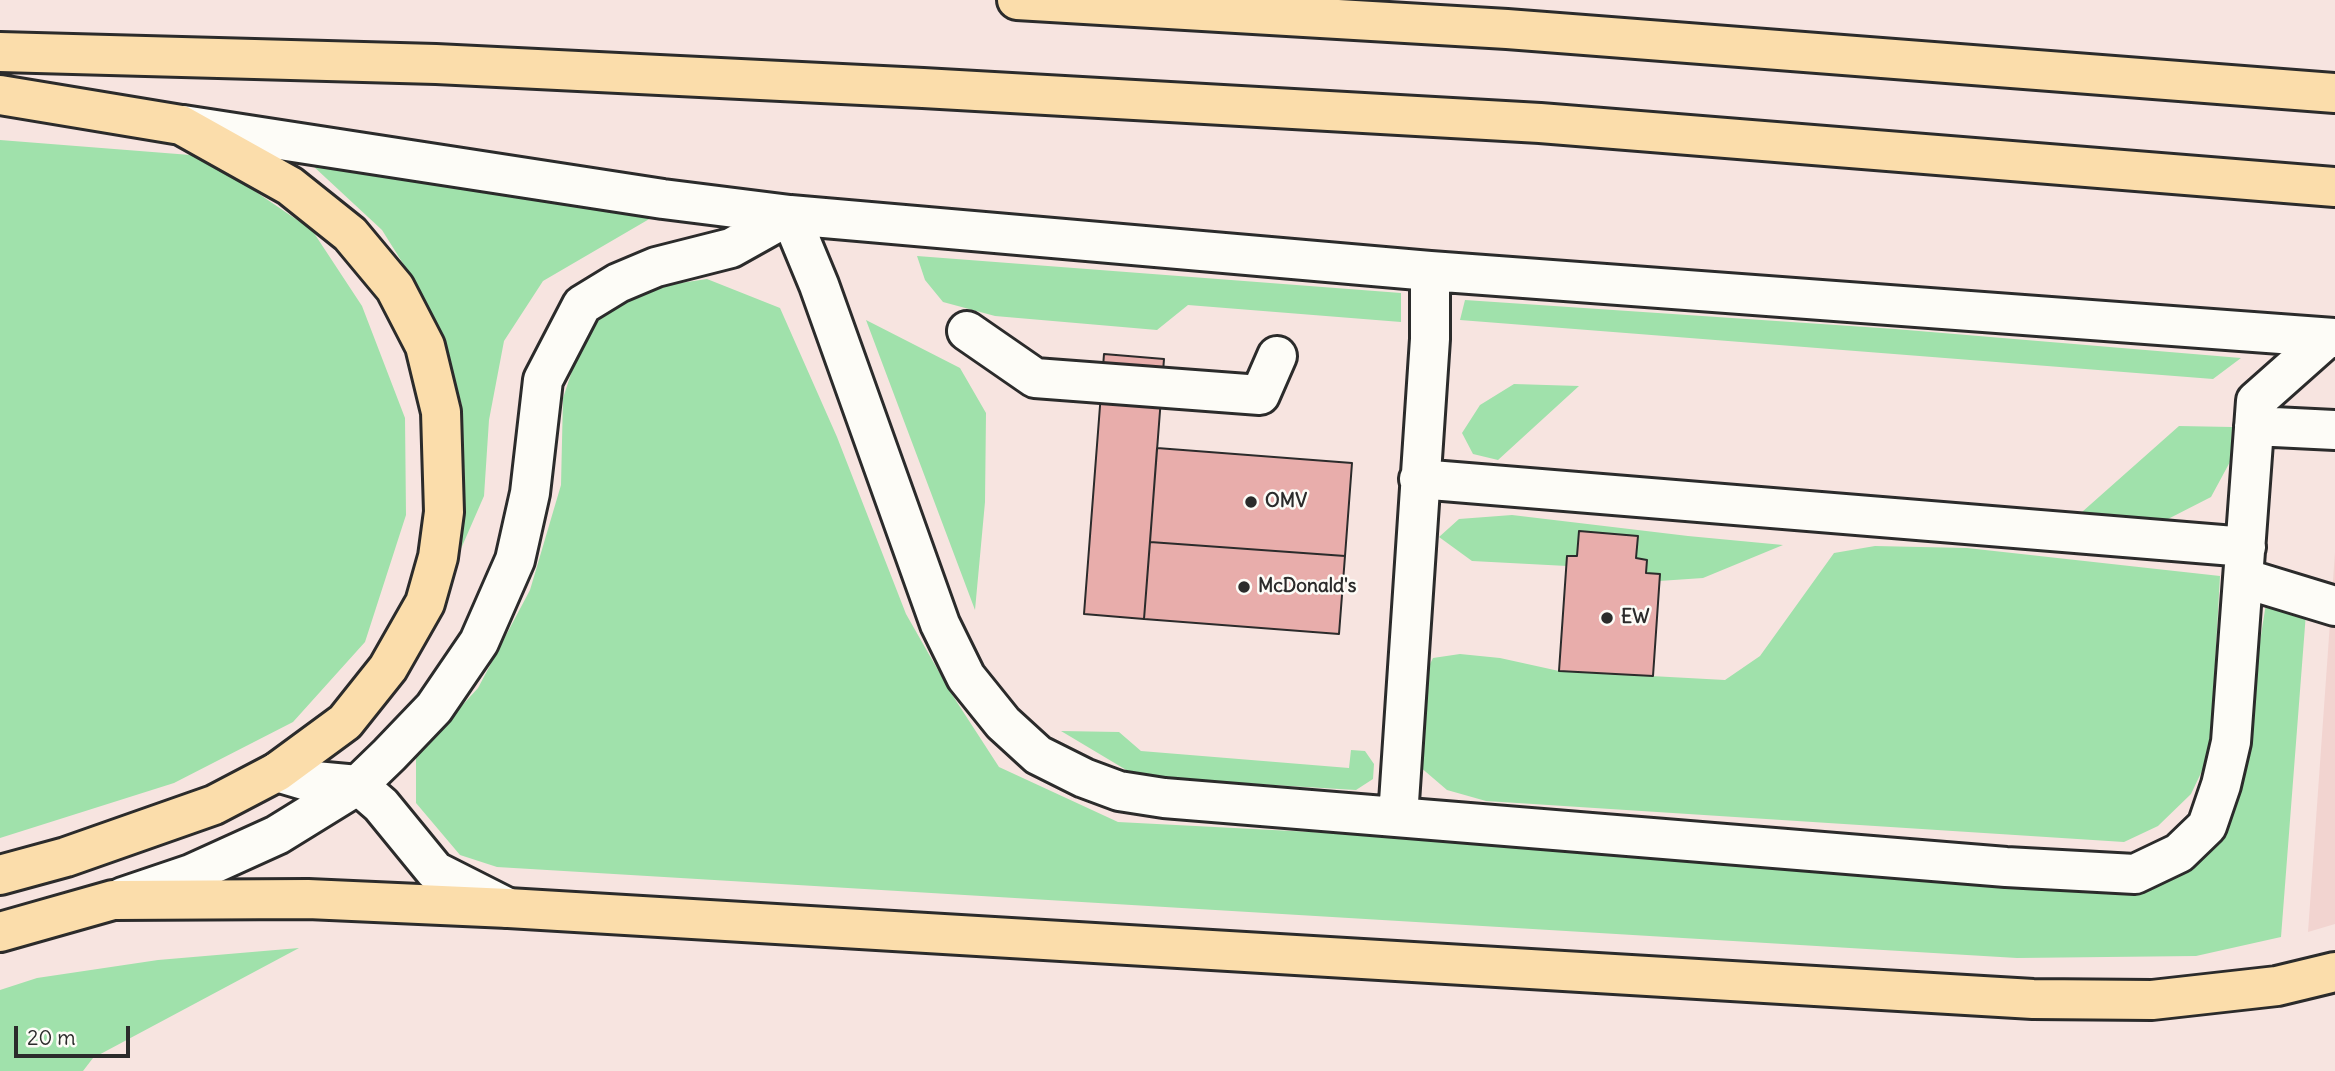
<!DOCTYPE html>
<html>
<head>
<meta charset="utf-8">
<style>
	body { margin:0 }
	#map { position:relative; width:2335px; height:1071px; overflow:hidden; background:#f7e4e0; font-family:Delius,sans-serif }
	canvas { display:block }
	.scale { position:absolute; left:14px; top:1026px; width:116px; height:32px; box-sizing:border-box; border:4px solid #2b2b2b; border-top:0; padding-left:9px; font-size:21px; line-height:24px; white-space:nowrap; color:#2b2b2b; -webkit-text-stroke:5px #fdfcf7; paint-order:stroke }
</style>
</head>
<body>
<div id="map">
<canvas width="2335" height="1071"></canvas>
<div class="scale">20 m</div>
</div>
<script>
const g = document.querySelector('canvas').getContext('2d');
g.lineJoin = 'round';
function fillPath(path, color) { g.fillStyle = color; g.fill(path, 'evenodd'); }
const shape = rows => new Path2D(rows.map(r => 'M' + r).join(''));
function stroke(path, color, width, dash) { g.strokeStyle = color; g.lineWidth = width; g.lineCap = dash ? 'butt' : 'round'; g.setLineDash(dash || []); g.stroke(path); }
function label(font, color, halo, rows, align = 'center') {
  g.font = font + ' Delius,sans-serif'; g.lineWidth = 5; g.setLineDash([]); g.textBaseline = 'middle'; g.strokeStyle = halo; g.fillStyle = color; for (const [text, x, y, turn = 0] of rows) {
    g.save(); g.translate(x, y); g.rotate((+turn || 0) * Math.PI / 180); g.textAlign = isNaN(turn) ? turn : align; if (halo) g.strokeText(text, 0, 0); g.fillText(text, 0, 0); g.restore();
  }
}
const built = shape([
	[2335,552,2335,924,2308,932]
]);
const green = shape([
	[0,140,203,156,312,230,362,306,405,418,406,515,365,642,293,722,174,783,0,838],
	[312,165,651,218,543,281,504,341,489,420,484,496,453,567,465,496,462,405,424,297,382,230],
	[917,256,1401,293,1401,322,1188,305,1157,330,995,316,943,302,925,280],
	[707,279,780,308,837,437,906,614,951,693,999,767,1118,822,1350,834,2124,890,2192,868,2223,824,2241,762,2270,578,2308,587,2281,937,2196,956,2017,958,497,867,460,855,416,803,416,756,478,688,530,590,561,485,563,398,578,353,594,317,647,288],
	[1465,300,1895,329,2241,358,2213,379,1460,320],
	[866,320,960,368,986,413,985,502,975,610],
	[1514,384,1579,386,1498,460,1473,454,1462,433,1480,405],
	[2179,426,2232,427,2231,460,2211,497,2166,520,2082,512],
	[1512,515,1688,536,1783,545,1703,578,1659,581,1646,573,1646,560,1636,558,1638,536,1579,531,1577,556,1568,556,1567,566,1472,561,1439,537,1459,519],
	[1875,546,1967,548,2220,576,2210,754,2191,794,2158,826,2124,842,1486,801,1447,790,1419,766,1422,680,1433,658,1460,654,1500,658,1559,671,1725,680,1760,656,1834,553],
	[1061,731,1119,732,1141,751,1349,768,1351,750,1365,751,1374,764,1373,779,1356,790,1138,777],
	[299,948,93,1058,83,1071,0,1071,0,990,37,978,158,960]
]);
const building = shape([
	[1104,354,1164,359,1144,619,1084,614,1104,354],
	[1157,448,1352,463,1345,556,1150,542,1157,448],
	[1579,531,1638,536,1636,558,1647,560,1646,573,1660,574,1653,676,1559,671,1567,556,1577,556,1579,531],
	[1150,542,1345,556,1339,634,1144,619,1150,542]
]);
const minor = shape([
	[183,125,663,199,790,215,1430,271,2335,338],
	[790,215,819,285,940,624,966,677,1003,723,1038,755,1084,778,1119,791,1164,798,2006,867,2135,874,2179,853,2207,826,2221,785,2231,742,2256,401,2327,338],
	[967,331,1035,378,1260,395,1277,356],
	[2254,426,2335,430],
	[1419,479,2246,547],
	[2243,578,2335,606],
	[277,772,304,780,358,785,381,805,435,871,508,908],
	[1398,817,1430,339,1430,271],
	[123,897,191,874,277,835,358,785,389,755,434,708,479,642,515,560,530,493,543,380,582,305,618,283,656,267,731,248,790,215]
]);
const highway = shape([
	[1017,0,1507,29,2335,93],
	[0,52,436,64,923,88,1540,123,2335,187],
	[0,95,181,125,290,186,350,234,395,288,425,346,441,412,444,512,438,557,425,603,388,668,345,722,277,772,214,805,66,857,0,875],
	[0,932,113,900,308,899,508,908,2033,999,2152,1000,2277,986,2335,972]
]);
const markers = [
	[1251,502,7,"#2b2b2b"],
	[1244,587,7,"#2b2b2b"],
	[1607,618,7,"#2b2b2b"]
];
const poiNames = [
	["OMV",1265,502],
	["McDonald's",1258,587],
	["EW",1621,618]
];
fillPath(built, '#f2d4d0');
fillPath(green, '#a0e1ab');
fillPath(building, '#e8adab');
stroke(building, '#2b2b2b', 2);
stroke(minor, '#2b2b2b', 44);
stroke(highway, '#2b2b2b', 44);
stroke(minor, '#fdfcf7', 38);
stroke(highway, '#fbddab', 38);
for (const [x, y, r, color] of markers) { const dot = new Path2D(); dot.arc(x, y, r, 0, 2 * Math.PI); g.fillStyle = color; g.fill(dot); stroke(dot, '#fdfcf7', 2.5); }
label('bold 19px', '#2b2b2b', '#fdfcf7', poiNames, 'left');
</script>
</body>
</html>
